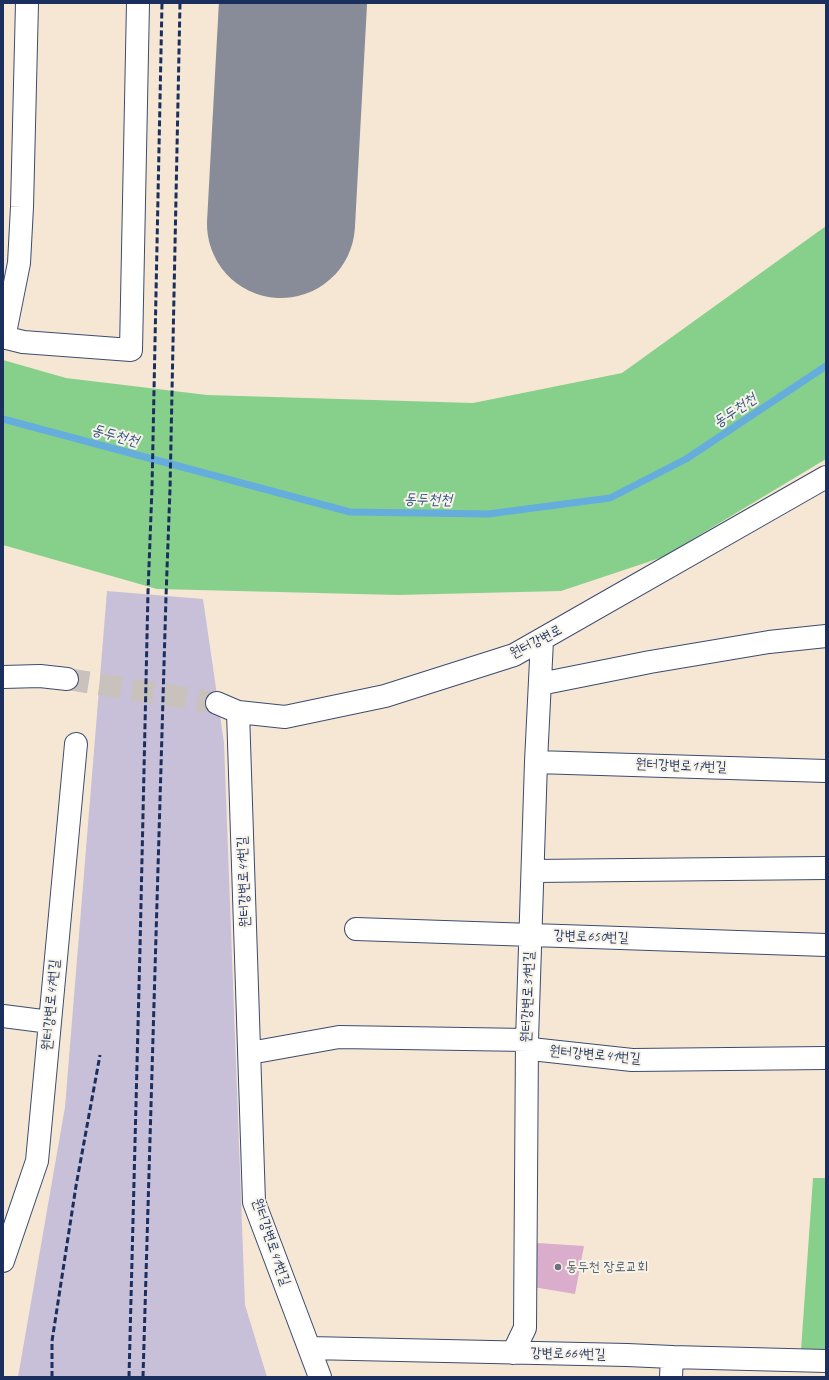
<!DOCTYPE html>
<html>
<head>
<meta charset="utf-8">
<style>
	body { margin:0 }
	#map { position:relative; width:829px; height:1380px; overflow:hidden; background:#f5e7d3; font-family:Caveat,sans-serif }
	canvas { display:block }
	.frame { position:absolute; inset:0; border:4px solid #1b2f5e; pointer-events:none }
</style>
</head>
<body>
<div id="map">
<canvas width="829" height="1380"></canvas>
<div class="frame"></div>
</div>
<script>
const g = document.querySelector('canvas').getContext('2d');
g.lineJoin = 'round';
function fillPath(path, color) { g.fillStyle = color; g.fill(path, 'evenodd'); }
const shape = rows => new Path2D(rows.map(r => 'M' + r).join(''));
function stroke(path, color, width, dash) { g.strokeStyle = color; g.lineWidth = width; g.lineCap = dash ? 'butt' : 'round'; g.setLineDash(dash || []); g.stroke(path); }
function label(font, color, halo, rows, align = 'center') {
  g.font = font + ' Caveat,"Poor Story",sans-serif'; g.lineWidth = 4; g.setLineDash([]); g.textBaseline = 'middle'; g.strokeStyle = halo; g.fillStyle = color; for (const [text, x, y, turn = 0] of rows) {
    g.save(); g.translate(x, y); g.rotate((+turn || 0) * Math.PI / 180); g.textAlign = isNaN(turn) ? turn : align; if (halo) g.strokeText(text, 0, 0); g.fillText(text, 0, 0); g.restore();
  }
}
const industrial = shape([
	[107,591,203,599,224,743,245,1305,267,1377,18,1377,65,1107]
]);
const green = shape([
	[826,226,826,459,663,557,561,591,398,595,157,589,3,545,3,360,66,378,207,395,473,403,622,373],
	[813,1178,826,1178,826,1353,801,1350]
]);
const stream = shape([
	[3,419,350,512,488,514,610,498,686,459,826,366]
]);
const runway = shape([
	[281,224,293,3]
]);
const building = shape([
	[537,1243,584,1246,575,1294,533,1287]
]);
const minorTunnel = shape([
	[67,679,217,703]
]);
const minor = shape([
	[3,337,23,342,131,350,138,3],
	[4,338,19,263,22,207,27,3],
	[3,677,40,676,67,679],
	[540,684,650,662,769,642,826,636],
	[217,703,238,712,285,717,385,696,514,655,826,477],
	[238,712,254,1202,320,1377],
	[536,762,826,771],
	[533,871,826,868],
	[356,929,826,945],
	[3,1016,50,1022],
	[250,1053,339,1037,527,1040,531,1049,632,1060,826,1058],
	[3,1261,37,1161,76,744],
	[309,1348,627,1355,672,1357,826,1361],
	[513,1353,525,1328,527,1040,536,762,542,640],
	[671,1377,672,1357]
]);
const rail = shape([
	[52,1377,52,1341,76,1186,100,1055],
	[129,1377,140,948,148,592,152,488,162,3],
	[143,1377,166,597,170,489,180,3]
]);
const markers = [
	[558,1267,4,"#6b7280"]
];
const streetNames = [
	["원터강변로",536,642,-27],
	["원터강변로17번길",681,766,2],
	["원터강변로41번길",244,882,-92],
	["강변로650번길",591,937,2],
	["원터강변로31번길",528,997,-88],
	["원터강변로47번길",51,1005,-85],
	["원터강변로41번길",595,1055,5],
	["원터강변로41번길",271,1242,71],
	["강변로664번길",568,1354,1]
];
const worshipNames = [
	["동두천 장로교회",566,1267]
];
const waterNames = [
	["동두천천",735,411,-34],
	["동두천천",115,436,15],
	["동두천천",428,500,1]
];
fillPath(industrial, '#c8bfd8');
fillPath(green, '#87d08c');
stroke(stream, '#64addc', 7);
stroke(runway, '#888b98', 148);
fillPath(building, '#d9adcb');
stroke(minorTunnel, '#c9c2bc', 22, [22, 11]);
stroke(minor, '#3c4b70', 24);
stroke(minor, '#fff', 22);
stroke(rail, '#1b2f5e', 3, [6, 3]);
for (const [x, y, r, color] of markers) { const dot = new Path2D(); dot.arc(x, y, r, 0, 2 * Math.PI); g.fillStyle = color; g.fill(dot); stroke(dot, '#f7f3e8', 1.5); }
label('14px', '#1b2f5e', '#f7f3e8', streetNames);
label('14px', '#5b616d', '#f7f3e8', worshipNames, 'left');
label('italic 15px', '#315584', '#f7f3e8', waterNames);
</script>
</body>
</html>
